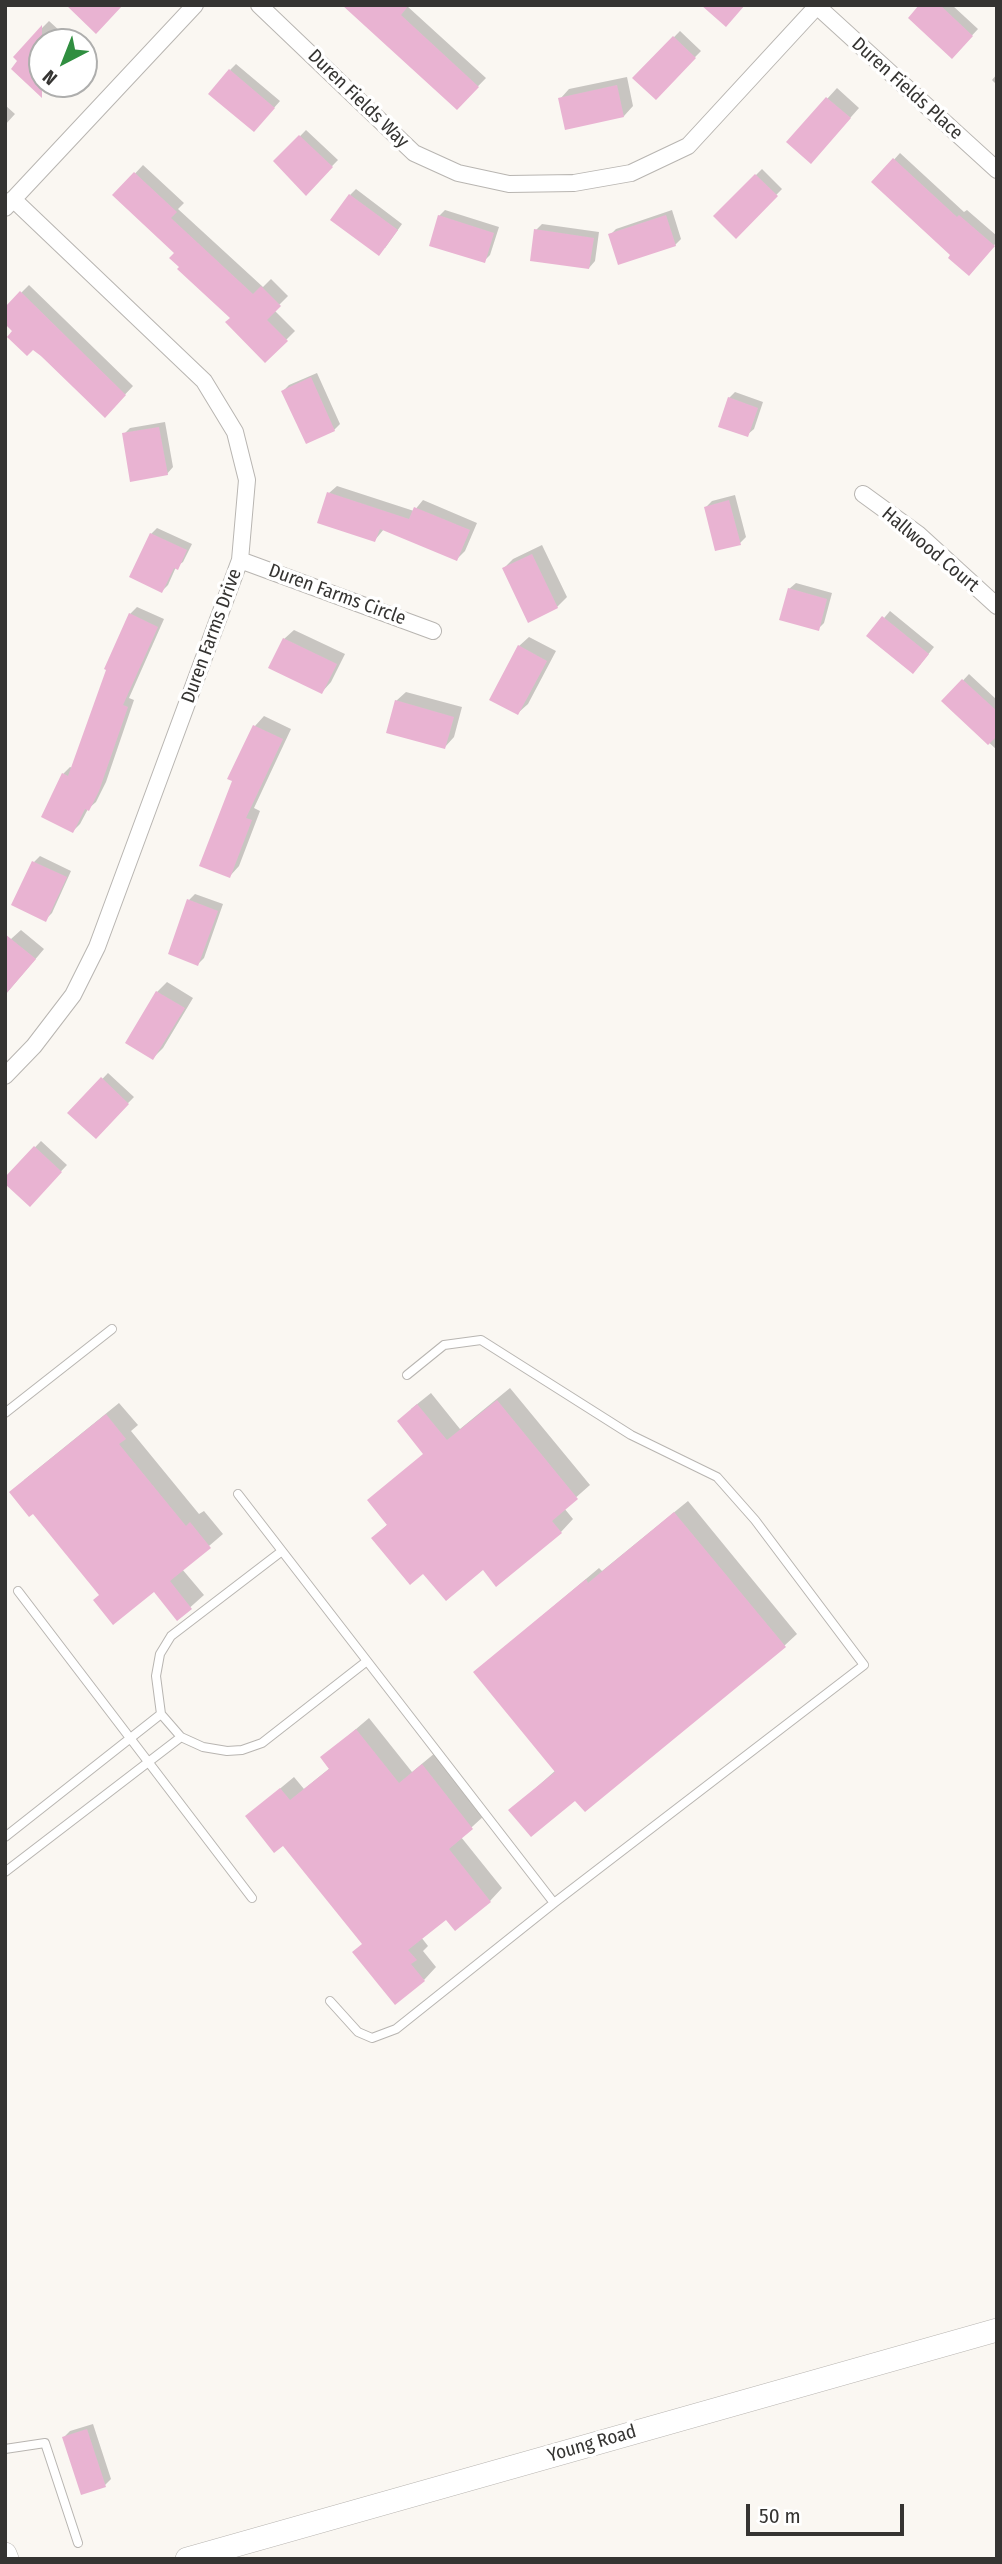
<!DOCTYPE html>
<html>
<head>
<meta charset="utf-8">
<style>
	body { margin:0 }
	#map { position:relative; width:1002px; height:2564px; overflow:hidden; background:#faf7f2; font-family:"Fira Sans Condensed",sans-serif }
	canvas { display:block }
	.frame { position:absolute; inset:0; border:7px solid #353432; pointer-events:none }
	.north { position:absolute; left:28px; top:28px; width:70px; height:70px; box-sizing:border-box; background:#fff; border:2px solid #aeaead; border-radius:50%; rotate:222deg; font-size:19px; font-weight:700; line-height:28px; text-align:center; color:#353432 }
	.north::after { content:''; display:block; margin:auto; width:24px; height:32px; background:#308e40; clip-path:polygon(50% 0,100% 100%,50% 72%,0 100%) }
	.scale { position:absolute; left:746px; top:2504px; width:158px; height:32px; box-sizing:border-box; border:4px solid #353432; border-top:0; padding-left:9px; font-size:21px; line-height:24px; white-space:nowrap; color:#353432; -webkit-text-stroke:5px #fff; paint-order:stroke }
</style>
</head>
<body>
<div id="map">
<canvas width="1002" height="2564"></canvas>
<div class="frame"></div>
<div class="north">N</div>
<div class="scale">50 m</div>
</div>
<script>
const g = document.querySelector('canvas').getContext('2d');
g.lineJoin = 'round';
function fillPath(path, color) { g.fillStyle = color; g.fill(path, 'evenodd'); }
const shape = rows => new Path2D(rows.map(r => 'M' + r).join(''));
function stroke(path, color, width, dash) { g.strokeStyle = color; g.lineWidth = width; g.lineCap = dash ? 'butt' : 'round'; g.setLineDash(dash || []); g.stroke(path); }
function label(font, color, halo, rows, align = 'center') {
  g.font = font + ' "Fira Sans Condensed",sans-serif'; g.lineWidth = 7; g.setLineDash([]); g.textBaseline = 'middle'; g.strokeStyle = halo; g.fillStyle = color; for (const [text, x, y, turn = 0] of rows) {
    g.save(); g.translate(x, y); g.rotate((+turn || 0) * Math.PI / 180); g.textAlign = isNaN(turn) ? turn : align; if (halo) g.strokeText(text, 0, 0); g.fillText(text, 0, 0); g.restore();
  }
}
const shadow = shape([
	[922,5,952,5,978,29,952,57],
	[407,6,486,78,457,108,353,13],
	[49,21,72,42,42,42,42,84,49,84,40,93,40,30],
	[680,31,701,51,656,97,635,77],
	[236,64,280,101,260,124,230,70],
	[997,74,997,85,992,80],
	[627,77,633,106,624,116,560,99,569,89],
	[837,88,859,108,820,152,788,142],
	[5,105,15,114,5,125],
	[306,130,338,160,306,193,276,161],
	[900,153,964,212,967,210,997,236,997,242,974,267,953,254,874,182],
	[143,165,184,203,178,209,263,287,271,279,288,296,274,310,295,331,265,361,232,318,176,253,115,195],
	[762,169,782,189,736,236,715,216],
	[356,189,402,224,385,248,350,195],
	[445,210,499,227,490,255,484,261,439,216],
	[672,210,681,239,675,245,610,235,616,229],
	[542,224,599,232,595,261,589,268,536,230],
	[29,285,133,386,105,416,15,331,5,309],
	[317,373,340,424,334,430,283,391,289,385],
	[735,392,763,402,754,429,747,435,729,398],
	[165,422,173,467,167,474,124,434,130,428],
	[337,486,414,511,423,500,477,523,465,551,457,559,384,529,375,540,329,493],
	[735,495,746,537,740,543,706,507,712,501],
	[157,528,192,544,183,562,176,567,168,585,162,591,151,534],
	[542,545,567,597,557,607,528,621,504,568,513,559],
	[796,583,832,593,824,623,818,629,789,589],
	[137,607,164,619,129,698,134,700,106,782,96,802,88,809,80,824,73,831,63,774,70,767,73,768,130,614],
	[890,611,934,647,919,666,869,636],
	[294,630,345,654,331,682,322,692,284,639],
	[529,637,556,651,528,704,518,713,519,646],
	[969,674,997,700,997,750,944,701],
	[406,692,462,707,454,737,445,747,396,701],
	[264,716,291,729,254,808,260,811,239,866,230,876,234,781,229,778,255,726],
	[40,856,71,871,52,913,46,919,34,862],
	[195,894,223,904,204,958,198,964,189,900],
	[21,930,44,949,5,995,11,939],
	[167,982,193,998,163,1048,153,1058,127,1042,157,992],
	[108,1073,134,1097,95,1137,70,1113],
	[41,1141,67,1165,30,1204,5,1179],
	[510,1388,590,1485,564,1508,573,1519,561,1532,483,1568,424,1572,373,1538,388,1524,369,1500,425,1453,411,1409,431,1393,460,1429],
	[119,1403,138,1425,131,1431,199,1514,204,1511,223,1534,182,1569,204,1595,177,1619,154,1590,101,1594,24,1480],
	[688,1501,797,1634,784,1646,575,1799,511,1810,556,1770,475,1672,599,1568,602,1571],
	[369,1718,412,1772,435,1753,485,1815,461,1837,502,1888,490,1901,446,1917,421,1937,428,1946,423,1951,436,1967,424,1980,363,1943,284,1843,247,1816,294,1777,304,1789,330,1768,322,1758],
	[93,2424,111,2479,105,2485,64,2437,70,2431]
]);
const building = shape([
	[66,5,123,5,96,34],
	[342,5,409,5,401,15,479,87,457,110],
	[701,5,745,5,726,27],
	[919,5,940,5,973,36,952,59,908,18],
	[42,25,42,98,11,69,17,61,13,57],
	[673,36,696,58,656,100,632,78],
	[229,69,275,108,254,132,208,94],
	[617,85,624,117,565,130,558,98],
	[826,97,851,118,811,164,786,142],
	[299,135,333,167,306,196,273,161],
	[893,158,957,217,959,215,995,246,969,276,948,258,950,255,871,182],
	[134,172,177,212,171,218,253,294,261,286,281,306,267,320,288,341,265,363,225,322,230,318,177,269,179,267,169,258,174,253,112,195],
	[755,174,778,196,736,239,713,216],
	[349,194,398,230,379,256,330,220],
	[438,215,494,233,485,263,429,246],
	[666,215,676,246,618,265,608,234],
	[534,229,594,238,589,269,530,261],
	[20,291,126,395,105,418,41,356,33,350,27,356,7,337,12,331,5,324,5,307],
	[311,377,335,431,306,444,281,391],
	[728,397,758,408,748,437,718,427],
	[159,427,168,475,130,482,122,433],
	[327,492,409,519,414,507,470,530,457,561,380,529,375,542,317,523],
	[729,500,741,545,715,551,704,507],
	[150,533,187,550,178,570,174,568,162,593,129,577],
	[532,554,558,608,528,623,502,568],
	[788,588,827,599,819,631,779,620],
	[129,613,158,627,123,705,128,707,99,791,89,811,85,809,73,833,41,817,62,773,68,776,106,670,104,669],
	[882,616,929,654,913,674,866,636],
	[283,638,337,664,322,694,268,668],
	[518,645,547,661,518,715,489,700],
	[962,679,997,711,997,736,988,745,941,701],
	[395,700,454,717,445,749,386,733],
	[253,725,283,739,246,818,252,820,230,878,199,866,232,781,227,779],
	[32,861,67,877,46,922,11,905],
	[187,899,218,911,198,966,168,954],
	[5,934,36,959,5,995],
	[156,991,185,1008,153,1060,125,1043],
	[101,1077,129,1104,96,1139,67,1113],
	[34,1146,62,1172,30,1207,5,1184,5,1177],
	[497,1400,578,1499,552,1521,562,1533,496,1587,483,1570,446,1601,423,1574,410,1585,371,1538,387,1525,367,1500,423,1454,397,1421,417,1404,447,1440],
	[106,1414,126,1439,119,1444,186,1526,190,1522,211,1548,170,1581,192,1609,177,1621,154,1592,113,1625,93,1600,99,1595,33,1514,29,1517,9,1492],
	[674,1512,786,1647,585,1812,575,1801,531,1837,508,1810,555,1772,473,1672,586,1579,588,1583],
	[356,1729,399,1783,422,1764,473,1829,449,1849,491,1902,455,1931,446,1920,408,1950,417,1960,411,1964,425,1981,395,2005,352,1952,362,1944,283,1846,274,1853,245,1816,280,1788,290,1800,329,1769,320,1757],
	[87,2429,106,2487,81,2495,62,2437]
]);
const lane = shape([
	[407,1375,444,1345,481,1340,631,1435,717,1477,755,1520,864,1665,554,1903],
	[5,1413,112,1329],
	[238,1494,554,1903,396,2029,372,2038,358,2032,330,2001],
	[18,1591,252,1898],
	[181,1737,161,1714,156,1676,160,1654,171,1636,282,1551],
	[5,1837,161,1714],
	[5,1872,181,1737,203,1747,227,1751,242,1750,262,1743,367,1661],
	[5,2449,45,2443,78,2543]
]);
const street = shape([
	[259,5,414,153,458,173,509,184,574,183,631,173,688,146,818,5],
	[817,6,997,170],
	[5,208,195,5],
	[863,494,918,534,997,606],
	[240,560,433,631],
	[5,1076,34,1046,73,995,97,947,240,560,247,480,235,432,204,381,13,199]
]);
const secondary = shape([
	[5,2554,7,2559],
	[187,2559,997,2330]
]);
const streetNames = [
	["Duren Fields Place",907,89,42],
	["Duren Fields Way",358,99,44],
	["Hallwood Court",930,550,40],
	["Duren Farms Circle",337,595,20],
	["Duren Farms Drive",212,636,-70],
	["Young Road",592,2444,-16]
];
fillPath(shadow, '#0003');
fillPath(building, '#e9b3d2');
stroke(lane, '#b8b5b1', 10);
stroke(street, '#b8b5b1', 18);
stroke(secondary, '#b8b5b1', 24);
stroke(lane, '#fff', 8);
stroke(street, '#fff', 16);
stroke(secondary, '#fff', 23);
label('19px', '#353432', '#fff', streetNames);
</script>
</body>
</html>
